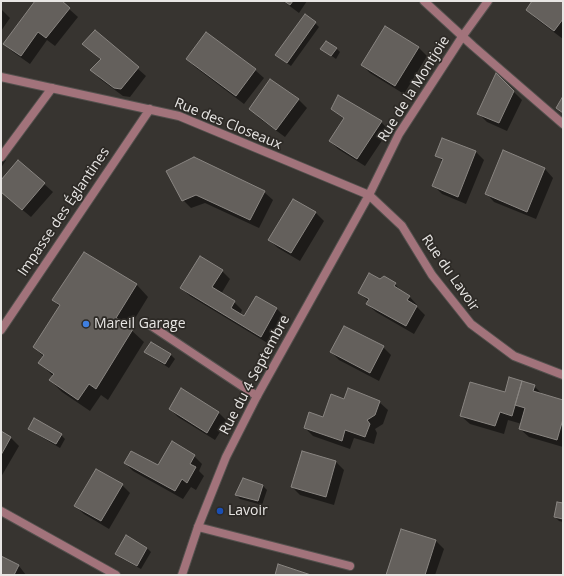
<!DOCTYPE html>
<html>
<head>
<meta charset="utf-8">
<style>
	body { margin:0 }
	#map { position:relative; width:564px; height:576px; overflow:hidden; background:#373430; font-family:"Open Sans",sans-serif }
	canvas { display:block }
	.frame { position:absolute; inset:0; border:2px solid #e8e6e4; pointer-events:none }
</style>
</head>
<body>
<div id="map">
<canvas width="564" height="576"></canvas>
<div class="frame"></div>
</div>
<script>
const g = document.querySelector('canvas').getContext('2d');
g.lineJoin = 'round';
function fillPath(path, color) { g.fillStyle = color; g.fill(path, 'evenodd'); }
const shape = rows => new Path2D(rows.map(r => 'M' + r).join(''));
function stroke(path, color, width, dash) { g.strokeStyle = color; g.lineWidth = width; g.lineCap = dash ? 'butt' : 'round'; g.setLineDash(dash || []); g.stroke(path); }
function label(font, color, halo, rows, align = 'center') {
  g.font = font + ' "Open Sans",sans-serif'; g.lineWidth = 3.5; g.setLineDash([]); g.textBaseline = 'middle'; g.strokeStyle = halo; g.fillStyle = color; for (const [text, x, y, turn = 0] of rows) {
    g.save(); g.translate(x, y); g.rotate((+turn || 0) * Math.PI / 180); g.textAlign = isNaN(turn) ? turn : align; if (halo) g.strokeText(text, 0, 0); g.fillText(text, 0, 0); g.restore();
  }
}
const shadow = shape([
	[36,1,60,1,78,17,55,46,47,40,30,64,13,52,4,44],
	[283,1,307,1,299,13],
	[533,1,563,1,563,39,535,18,527,9],
	[1,9,10,18,1,31],
	[315,23,319,27,291,66,281,59],
	[385,27,419,48,427,56,404,94,370,73,362,65],
	[95,31,146,76,130,97,123,96,100,79,92,70,101,60,84,44],
	[206,33,255,70,264,78,244,104,195,67,187,59],
	[336,48,340,52,336,59,322,49],
	[496,74,522,100,507,131,487,122,478,113],
	[270,81,299,100,307,108,285,137,259,118,251,109],
	[332,109,381,122,389,130,365,166,338,149,330,141,344,119],
	[443,139,476,152,484,160,466,204,442,194,434,186,443,162,437,155],
	[504,152,545,169,553,178,536,219,494,202,486,193],
	[1,155,6,160,1,168],
	[194,159,264,192,273,200,259,228,205,203,191,208,183,200],
	[1,182,44,184,53,192,31,217,1,192],
	[294,200,316,213,324,221,300,261,278,248,269,240],
	[85,253,137,285,148,297,129,328,144,342,108,400,101,395,90,411,62,392,50,380,53,376,40,363,44,357,34,347,60,307,53,300],
	[222,271,230,279,221,294,234,302,242,310,240,315,244,317,257,297,277,309,285,317,269,344,190,296,181,288],
	[380,281,395,284,403,293,409,296,417,305,416,306,425,315,414,334,376,312,367,304,368,301,360,293],
	[152,343,171,355,175,359,169,368,150,356,146,352],
	[383,347,391,355,379,381,339,360,331,352],
	[534,386,542,394,563,401,563,447,529,437,520,429,522,424,508,420,504,434,470,424,461,416,506,393],
	[349,389,379,402,388,410,383,424,375,429,377,433,374,444,354,438,350,449,313,436,305,428,323,418,345,400],
	[181,390,219,413,227,421,215,440,178,417,170,409],
	[29,428,61,435,65,439,60,448,33,432],
	[1,432,11,438,19,446,1,477],
	[194,456,202,464,199,471,204,476,196,490,191,487,183,499,133,471,125,463,158,466],
	[336,462,344,470,334,505,300,495,292,487],
	[122,485,130,493,109,529,84,514,75,506],
	[263,486,267,490,262,505,240,499,236,495],
	[563,504,563,522,559,521,555,517],
	[402,530,436,541,444,549,435,575,388,575],
	[147,548,151,552,141,569,121,558,117,554],
	[1,557,19,566,26,575,1,575]
]);
const building = shape([
	[35,1,62,1,70,8,46,38,38,32,21,56,3,44,35,1],
	[284,1,293,1,290,5,284,1],
	[532,1,563,1,563,19,554,31,526,10,532,1],
	[305,14,316,22,287,63,275,55,305,14],
	[385,26,419,47,395,86,361,65,385,26],
	[95,30,139,67,121,89,114,88,90,70,101,59,82,44,95,30],
	[206,32,256,69,236,96,186,59,206,32],
	[326,41,337,48,331,56,320,49,326,41],
	[496,73,514,91,499,123,477,114,496,73],
	[270,79,299,99,276,130,249,109,270,79],
	[338,95,382,121,357,159,329,141,344,118,331,109,338,95],
	[563,96,563,113,556,108,563,96],
	[442,138,476,151,458,197,432,186,443,159,435,156,442,138],
	[503,150,545,168,527,212,485,194,503,150],
	[194,157,265,191,250,220,196,195,182,201,166,171,194,157],
	[18,160,45,183,22,210,1,192,1,180,18,160],
	[293,199,316,212,291,253,268,240,293,199],
	[84,252,137,284,116,318,133,329,96,389,89,384,78,400,49,380,54,374,38,363,44,355,33,347,60,305,52,300,84,252],
	[200,256,223,270,212,287,235,301,231,308,244,316,256,296,277,308,261,337,180,288,200,256],
	[369,273,380,279,384,276,396,283,394,286,410,296,407,300,417,306,406,326,366,304,369,299,358,293,369,273],
	[344,326,384,346,370,373,330,352,344,326],
	[151,342,171,354,165,364,144,352,151,342],
	[509,377,522,381,512,416,500,412,495,426,460,416,470,382,505,392,509,377],
	[522,381,535,385,533,391,563,400,563,419,557,440,519,429,525,408,515,405,522,381],
	[181,388,219,412,207,433,169,409,181,388],
	[348,388,380,401,375,415,367,420,370,424,365,437,345,430,342,441,304,428,309,412,323,417,331,394,344,399,348,388],
	[34,418,62,434,56,444,28,429,34,418],
	[1,431,11,437,1,455,1,431],
	[172,441,195,455,190,464,196,467,187,483,182,479,175,491,124,463,131,451,158,465,172,441],
	[302,451,336,461,326,497,291,487,302,451],
	[96,469,123,484,101,521,74,506,96,469],
	[243,478,263,485,258,501,235,495,243,478],
	[557,502,563,503,563,519,554,517,557,502],
	[401,529,436,540,425,575,386,575,401,529],
	[126,535,147,548,137,566,115,554,126,535],
	[1,556,19,565,14,575,1,575,1,556],
	[278,564,311,575,275,575,278,564]
]);
const lane = shape([
	[1,157,52,88],
	[147,323,257,396],
	[1,511,116,575],
	[198,527,350,566]
]);
const street = shape([
	[424,1,473,46,563,124],
	[1,77,179,116,369,195,402,226,432,275,471,324,514,356,563,375],
	[1,330,150,109],
	[182,575,198,527,226,457,257,396,369,195,399,134,462,37,488,1]
]);
const markers = [
	[86,324,4,"#3f7fe0"],
	[220,511,4,"#1a4fb4"]
];
const streetNames = [
	["Rue de la Montjoie",414,89,-58],
	["Rue des Closeaux",228,124,22],
	["Impasse des Églantines",64,212,-56],
	["Rue du Lavoir",450,273,55],
	["Rue du 4 Septembre",255,375,-62]
];
const poiNames = [
	["Mareil Garage",94,324],
	["Lavoir",228,511]
];
fillPath(shadow, '#0007');
fillPath(building, '#64605c');
stroke(building, '#898581', 1);
stroke(lane, '#53504d', 10);
stroke(street, '#53504d', 10);
stroke(lane, '#a2737b', 8);
stroke(street, '#a2737b', 8);
for (const [x, y, r, color] of markers) { const dot = new Path2D(); dot.arc(x, y, r, 0, 2 * Math.PI); g.fillStyle = color; g.fill(dot); stroke(dot, '#2d2a26', 1.5); }
label('14px', '#e8e6e4', '#2d2a26', streetNames);
label('14px', '#e8e6e4', '#2d2a26', poiNames, 'left');
</script>
</body>
</html>
